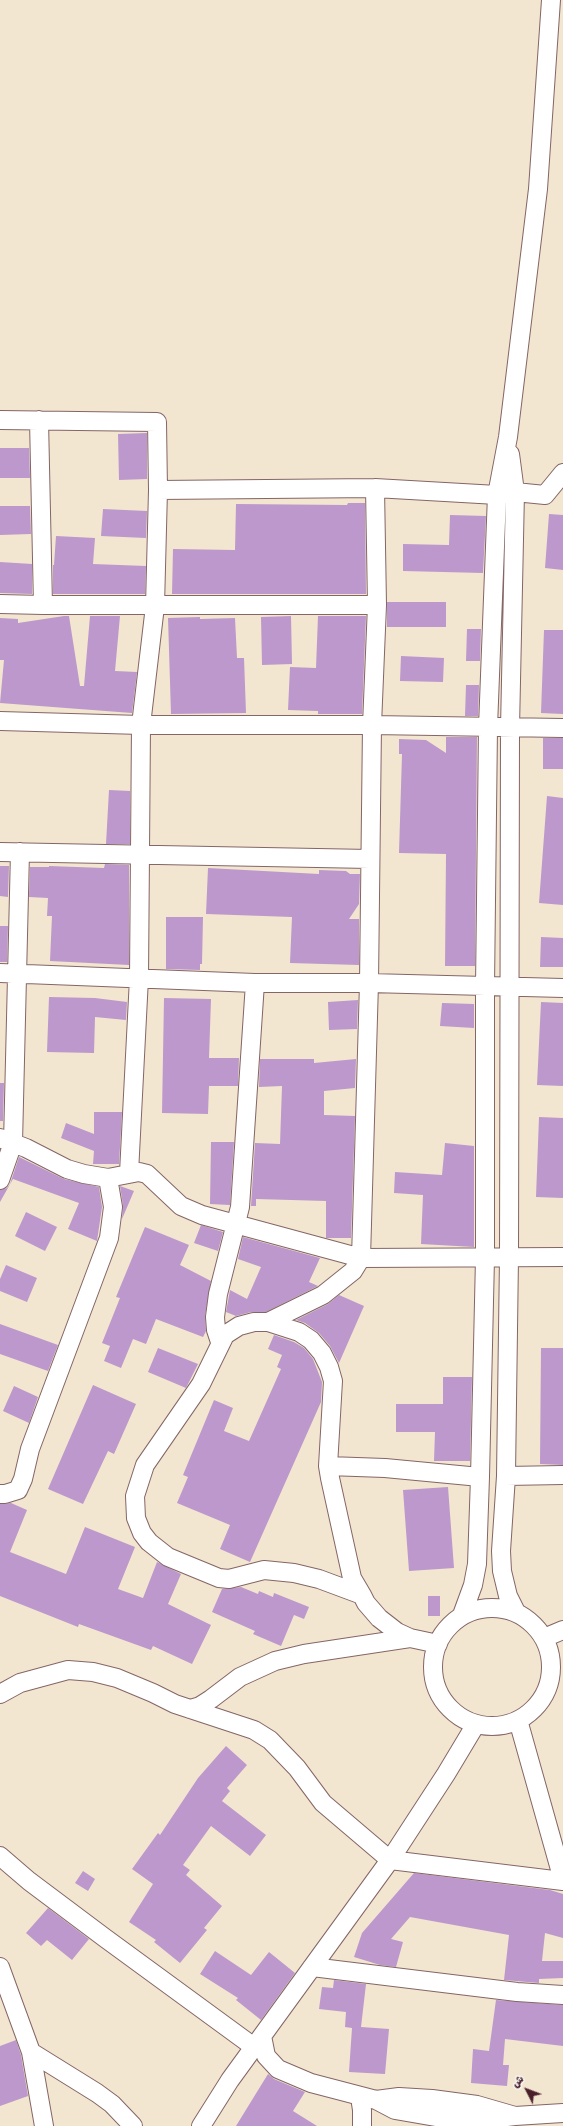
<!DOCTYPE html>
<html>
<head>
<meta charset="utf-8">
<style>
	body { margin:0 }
	#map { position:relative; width:563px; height:2126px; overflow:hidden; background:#f2e6d1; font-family:"Architects Daughter","Playpen Sans Arabic",sans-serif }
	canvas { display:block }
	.north { position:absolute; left:507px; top:2070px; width:40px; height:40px; -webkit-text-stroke:3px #f6f6f2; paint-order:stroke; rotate:312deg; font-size:11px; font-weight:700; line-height:16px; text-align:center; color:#4a1f2b }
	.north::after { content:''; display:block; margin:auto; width:14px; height:18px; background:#4a1f2b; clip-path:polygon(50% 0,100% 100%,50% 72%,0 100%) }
</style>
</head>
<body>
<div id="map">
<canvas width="563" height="2126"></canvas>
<div class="north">ش</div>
</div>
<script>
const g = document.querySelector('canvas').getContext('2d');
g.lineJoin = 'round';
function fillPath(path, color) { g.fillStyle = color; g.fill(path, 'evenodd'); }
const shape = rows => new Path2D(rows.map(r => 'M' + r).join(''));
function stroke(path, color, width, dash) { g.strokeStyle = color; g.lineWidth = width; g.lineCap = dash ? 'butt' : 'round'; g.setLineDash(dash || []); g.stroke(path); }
const building = shape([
	[147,433,147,479,119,480,118,434],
	[0,448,29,448,30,478,0,478],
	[348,503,365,503,366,594,172,594,173,549,235,550,236,504,347,505],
	[0,506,30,506,31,534,0,535],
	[103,509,147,511,146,538,101,536],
	[549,514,563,515,563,570,545,568],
	[450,515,486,516,483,573,403,571,403,544,449,545],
	[56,536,95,538,93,564,146,566,145,594,53,594,53,565,54,565],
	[0,562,32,564,32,594,0,593],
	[387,602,446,602,446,627,387,627],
	[64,616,69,616,80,686,84,686,90,616,120,616,115,671,137,672,132,713,0,703,4,660,0,660,0,618,18,619,18,623],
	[291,616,292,664,262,665,261,617],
	[318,616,366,616,362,714,318,714,318,711,288,710,290,667,316,668],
	[200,617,200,619,235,618,237,658,244,658,246,713,171,714,168,618],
	[467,629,481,629,480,661,466,661],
	[544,630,563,630,563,714,541,713],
	[401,656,444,658,443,682,400,681],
	[466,685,479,685,478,716,465,716],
	[446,737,477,737,475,966,445,966,446,854,399,853,402,754,399,754,399,739,426,740,446,753],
	[543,738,563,738,563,769,543,769],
	[109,790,130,791,130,844,106,844],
	[547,796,563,798,563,905,539,903],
	[105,864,129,865,129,965,50,961,52,916,47,916,48,898,29,897,30,867,49,867,49,866,104,868],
	[0,866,9,866,8,897,0,896],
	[208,868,319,874,319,870,346,871,350,874,360,874,359,904,349,919,359,919,359,965,290,963,292,917,206,914],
	[166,917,203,917,202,964,200,964,200,970,166,969],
	[0,926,8,926,7,962,0,962],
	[541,937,563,938,563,967,540,967],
	[49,997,95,998,127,1002,126,1020,95,1017,94,1053,47,1052],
	[164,998,211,999,209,1058,239,1058,238,1086,209,1086,208,1114,162,1113],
	[358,1000,357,1029,329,1030,328,1002],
	[541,1002,563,1003,563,1086,537,1085],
	[442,1003,474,1004,474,1028,440,1026],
	[260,1059,314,1059,314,1063,356,1059,355,1088,324,1091,324,1115,355,1116,351,1238,326,1238,326,1201,256,1199,256,1206,251,1206,255,1143,280,1144,282,1086,259,1087],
	[0,1083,4,1083,3,1121,0,1121],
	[94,1112,122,1112,119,1164,93,1164,94,1151,61,1138,66,1123,94,1134],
	[539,1117,563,1118,563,1198,536,1197],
	[211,1142,234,1142,230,1205,210,1204],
	[445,1143,474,1146,474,1247,421,1244,423,1195,394,1193,395,1172,442,1175],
	[19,1157,64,1179,99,1187,102,1207,97,1241,68,1229,79,1203,13,1179,0,1202,0,1190,7,1188,10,1184],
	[120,1186,134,1191,122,1219,123,1205],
	[26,1212,57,1227,45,1251,15,1236],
	[201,1225,223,1232,218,1251,194,1243],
	[145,1227,189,1245,180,1265,211,1281,205,1316,206,1331,203,1337,156,1319,146,1344,133,1339,121,1368,104,1361,110,1346,102,1343,120,1298,116,1297],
	[243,1237,320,1258,309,1282,318,1286,266,1312,251,1312,236,1316,226,1312,230,1290,247,1299,261,1267,238,1259],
	[6,1265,37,1278,27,1302,0,1291,0,1279],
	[339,1295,364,1306,339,1363,330,1346,319,1333,305,1323,296,1320,328,1304],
	[0,1324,58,1345,48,1371,0,1354],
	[274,1335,294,1342,304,1348,313,1359,322,1382,321,1402,250,1562,220,1549,230,1525,177,1503,188,1477,183,1475,214,1400,233,1408,224,1431,249,1441,281,1369,277,1367,282,1355,268,1349],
	[158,1348,198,1364,186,1388,148,1372],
	[541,1348,563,1348,563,1465,540,1464],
	[443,1377,472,1377,470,1461,434,1461,435,1432,396,1432,396,1404,443,1404],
	[93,1385,136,1404,114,1454,108,1451,83,1504,48,1489],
	[14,1386,38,1397,29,1423,3,1411],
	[448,1487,454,1568,409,1571,403,1490],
	[11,1503,27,1510,10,1552,66,1574,85,1527,135,1547,118,1589,143,1598,157,1562,181,1574,168,1604,211,1625,192,1664,153,1646,151,1650,79,1624,78,1627,0,1596,0,1504],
	[241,1587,258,1594,259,1591,273,1597,274,1593,309,1607,304,1619,294,1615,281,1646,253,1634,255,1631,212,1612,222,1589],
	[428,1596,440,1596,440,1616,428,1616],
	[226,1746,247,1765,227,1788,230,1791,222,1801,266,1835,250,1856,211,1826,183,1865,190,1870,186,1875,222,1906,204,1928,207,1930,180,1963,154,1942,156,1940,129,1922,153,1884,132,1869,158,1833,160,1835,198,1778],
	[83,1871,95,1879,88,1891,75,1883],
	[414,1873,550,1890,563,1894,563,1938,545,1933,542,1961,563,1961,563,1978,539,1979,539,1983,504,1980,509,1935,410,1917,391,1939,403,1942,396,1967,380,1965,354,1957,362,1933],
	[48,1908,89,1939,72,1960,47,1940,41,1946,26,1933],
	[215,1951,251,1975,269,1952,295,1973,261,2020,236,2000,238,1998,200,1974],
	[334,1980,366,1984,361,2027,389,2029,385,2074,349,2072,352,2028,345,2027,346,2012,319,2009,322,1987,333,1988],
	[496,2000,563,2005,563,2046,505,2039,503,2065,509,2065,507,2086,471,2083,473,2049,489,2051],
	[16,2040,21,2055,28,2096,0,2106,0,2046],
	[268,2074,274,2079,305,2092,293,2111,317,2126,236,2126]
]);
const minor = shape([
	[0,420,157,422,158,490,155,606,141,725,139,978,129,1173],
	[39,420,43,605,377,605],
	[510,454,515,492,510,728,509,1257,506,1476,501,1551,502,1571,508,1596,516,1612],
	[158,490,375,488,497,495,515,492,545,495,563,473],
	[0,604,43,605],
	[0,721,141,725,372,725,563,728],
	[0,852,370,859],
	[0,973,255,983,369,983,563,988],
	[0,1138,26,1148,67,1169,84,1174,108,1178,139,1172,147,1174,181,1206,202,1215,361,1258,563,1257],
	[0,1180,13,1143,20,852],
	[268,1322,323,1295,353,1271,361,1258,369,983,372,725,377,605,375,488],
	[220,1342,216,1330,215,1317,218,1294,240,1207,255,983],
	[328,1466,385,1468,480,1477],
	[506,1476,563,1475],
	[0,1494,5,1494,18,1490,23,1479,30,1449,109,1238,113,1207,108,1178],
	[362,1595,319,1579,294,1573,264,1570,229,1579,219,1578,168,1557,149,1542,142,1533,136,1518,135,1496,145,1465,201,1384,225,1335,239,1326,254,1322,268,1322,299,1332,311,1340,322,1353,329,1367,333,1381,328,1466,330,1478,352,1578,362,1595,366,1603,379,1618,397,1632,410,1638,438,1644],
	'433 1667a59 59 0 1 1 118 0a59 59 0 1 1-118 0Z',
	[462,1615,473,1585,477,1564,480,1477,485,1258,485,987,488,727,497,495,508,437,538,189,551,0],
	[544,1638,563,1630],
	[0,1694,20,1683,68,1670,93,1672,117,1678,153,1693,175,1704,254,1730,270,1740,297,1768,323,1803,390,1860,563,1881],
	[190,1709,200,1706,211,1699,240,1677,275,1661,304,1654,410,1638],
	[518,1720,563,1880],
	[0,1856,29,1881,105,1938,254,2047],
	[0,1967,31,2052,44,2126],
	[312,1967,517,1992,563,1995],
	[262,2036,266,2056,278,2069,311,2083,376,2100],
	[31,2052,97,2093,112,2104,133,2126],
	[360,2097,362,2110,362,2126],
	[515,2116,477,2105,432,2099,399,2097,376,2100,395,2110,442,2118,475,2121,515,2116,563,2113],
	[201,2126,230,2080,390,1860,446,1774,476,1724]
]);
fillPath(building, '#bd98cc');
stroke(minor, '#856565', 20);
stroke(minor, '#fff', 18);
</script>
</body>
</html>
